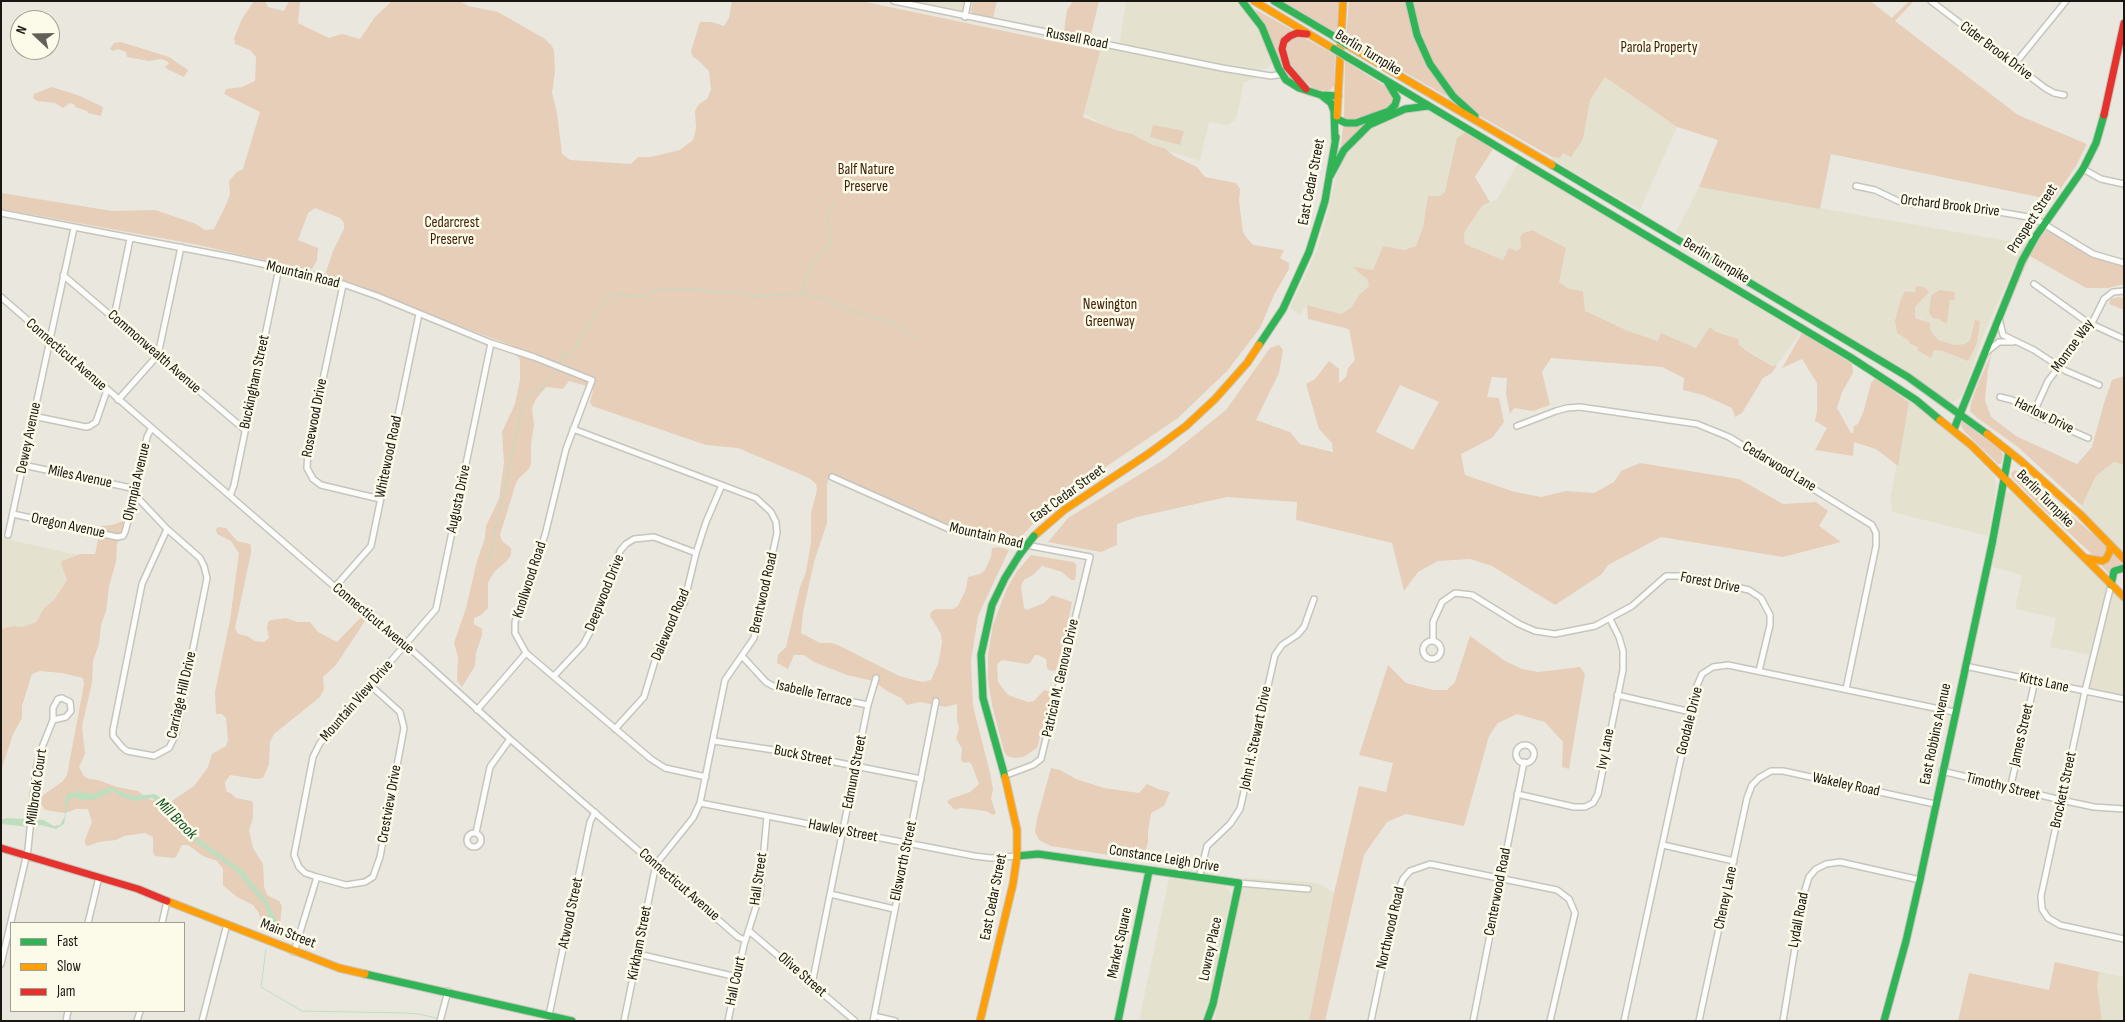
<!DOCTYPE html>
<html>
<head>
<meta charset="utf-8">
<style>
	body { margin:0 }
	#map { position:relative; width:2125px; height:1022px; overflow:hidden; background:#eae8de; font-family:"Sofia Sans Condensed",sans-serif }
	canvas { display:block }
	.frame { position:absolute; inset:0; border:2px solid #181711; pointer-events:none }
	.legend { position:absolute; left:10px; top:922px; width:175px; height:90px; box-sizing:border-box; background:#fcfae8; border:1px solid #a19f92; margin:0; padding:6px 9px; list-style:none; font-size:15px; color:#181711 }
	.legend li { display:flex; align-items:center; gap:10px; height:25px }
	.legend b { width:25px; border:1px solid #a19f92 }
	.north { position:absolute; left:10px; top:10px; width:50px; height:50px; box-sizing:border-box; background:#fcfae8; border:1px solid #a19f92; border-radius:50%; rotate:291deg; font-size:14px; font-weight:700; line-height:20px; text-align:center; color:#181711 }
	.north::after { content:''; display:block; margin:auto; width:18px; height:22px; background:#626059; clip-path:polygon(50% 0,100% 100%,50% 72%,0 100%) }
</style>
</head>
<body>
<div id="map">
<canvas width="2125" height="1022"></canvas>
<div class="frame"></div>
<ul class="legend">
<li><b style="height:6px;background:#30b455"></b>Fast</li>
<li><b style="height:6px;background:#ff9f0a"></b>Slow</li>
<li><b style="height:6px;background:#e5322d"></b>Jam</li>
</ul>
<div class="north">N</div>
</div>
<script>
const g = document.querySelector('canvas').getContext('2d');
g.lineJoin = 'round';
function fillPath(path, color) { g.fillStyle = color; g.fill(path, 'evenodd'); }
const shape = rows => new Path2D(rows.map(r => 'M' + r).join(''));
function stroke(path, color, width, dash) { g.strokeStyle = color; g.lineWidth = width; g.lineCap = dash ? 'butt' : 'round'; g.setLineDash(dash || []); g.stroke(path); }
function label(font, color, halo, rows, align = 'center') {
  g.font = font + ' "Sofia Sans Condensed",sans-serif'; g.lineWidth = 5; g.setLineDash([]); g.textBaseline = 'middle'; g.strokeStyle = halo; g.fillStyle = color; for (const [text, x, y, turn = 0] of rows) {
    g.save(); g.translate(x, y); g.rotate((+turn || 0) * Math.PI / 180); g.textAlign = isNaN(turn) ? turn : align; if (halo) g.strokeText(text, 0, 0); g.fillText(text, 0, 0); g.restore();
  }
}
const built = shape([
	[907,1,965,1,964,9,959,12],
	[1126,1,1237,1,1263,37,1273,60,1272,64,1266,69,1251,70,1119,45],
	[1100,47,1260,77,1244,82,1236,120,1228,125,1209,122,1200,161,1148,145,1114,131,1084,114],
	[1605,77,1677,127,1640,210,1552,160,1552,157,1559,158,1563,153,1571,156,1583,139,1590,100],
	[1420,108,1430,111,1466,132,1445,192,1440,196,1428,197,1423,227,1416,246,1404,250,1383,246,1373,270,1358,272,1367,279,1369,286,1359,295,1351,308,1341,314,1307,305,1300,315,1290,308,1317,250,1329,208,1339,162,1374,124],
	[1518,163,1800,333,1777,365,1772,366,1739,345,1729,335,1714,331,1696,348,1661,333,1658,341,1627,331,1584,311,1569,289,1559,282,1559,278,1566,248,1532,230,1527,230,1520,237,1521,248,1503,260,1465,244,1464,233,1482,206,1497,199],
	[1699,187,2026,244,2011,273,1984,334,1963,393,1959,399,1953,402,1947,399,1676,232],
	[1905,291,1928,292,1915,307,1915,318,1922,319,1938,340,1955,345,1965,344,1970,340,1972,330,1968,361,1943,351,1934,350,1931,358,1909,343,1895,319],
	[1910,398,1943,423,1995,477,1996,490,1988,536,1892,512,1890,499],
	[2114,462,2124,465,2124,554,2081,509,2096,476],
	[2010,491,2124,602,2124,702,2082,694,2090,655,2050,647,2056,618,2015,609,2022,575,1992,567,2006,493],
	[1,538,79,555,62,561,61,564,67,580,54,600,44,608,36,622,23,627,13,626,1,629],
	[1169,878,1226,886,1231,895,1206,1015,1204,1021,1139,1021],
	[1244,878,1311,882,1322,885,1334,893,1309,1021,1214,1021,1223,983],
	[2055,962,2124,977,2124,1021,2042,1021]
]);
const green = shape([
	[254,1,265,1,268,7,284,11,289,1,300,1,298,23,329,38,342,34,360,39,375,17,392,1,460,1,468,6,498,12,545,39,552,46,554,51,555,71,552,93,557,113,562,154,570,160,631,164,638,157,651,157,680,150,693,140,696,128,695,111,699,104,707,99,711,90,709,71,698,60,693,57,691,51,700,22,712,22,724,26,729,18,732,1,861,1,1100,51,1083,117,1116,130,1132,134,1152,145,1164,148,1174,156,1197,167,1205,177,1236,183,1240,189,1239,201,1243,232,1246,237,1253,245,1284,250,1280,258,1289,263,1289,269,1274,295,1260,328,1227,371,1178,418,1063,496,1044,512,1021,537,1018,539,1009,537,974,527,973,533,951,528,831,474,829,477,827,485,827,523,814,562,803,613,801,633,820,643,832,643,840,646,899,676,922,682,931,680,938,664,942,643,941,634,930,616,931,612,936,609,953,609,958,606,966,589,968,577,980,574,985,570,991,557,992,548,998,547,1009,550,978,616,971,661,973,706,990,773,993,789,991,799,996,813,993,815,986,811,961,808,955,810,947,802,950,799,970,792,979,784,972,765,969,762,964,763,961,760,962,749,956,738,959,728,957,720,957,704,945,707,920,702,907,705,901,698,887,691,873,681,847,675,814,662,804,655,794,655,788,669,777,663,778,655,786,647,800,587,806,572,811,542,811,513,817,490,816,484,809,478,738,448,706,445,592,406,590,402,593,391,587,386,569,381,563,389,546,387,536,399,532,408,534,425,531,444,531,463,529,469,519,478,516,483,500,535,502,541,511,548,511,555,507,561,495,571,488,582,488,608,481,615,474,618,474,624,482,629,482,635,476,653,475,666,462,687,457,681,458,657,454,643,466,608,477,561,485,538,486,526,499,499,504,463,502,432,515,404,520,380,520,359,513,352,513,346,328,276,326,272,333,251,344,229,344,223,340,218,315,208,308,213,298,240,318,248,317,260,312,269,303,269,194,244,1,209,1,193,112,211,155,210,196,224,205,230,214,229,226,205,230,194,229,181,237,172,243,169,260,112,224,94,226,89,242,87,255,81,256,57,250,50,235,44,234,38,242,19],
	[973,1,997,1,993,18,973,14,971,10],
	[1073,1,1099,1,1090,39,1084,35,1064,31,1067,10],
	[1282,1,1339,1,1337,33],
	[1349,1,1406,1,1448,97,1346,39],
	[1413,1,1870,1,1892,18,1909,1,1914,1,1895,21,2018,115,2087,144,2076,166,2053,200,1831,154,1820,209,1699,187,1718,140,1677,127,1605,77,1590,100,1583,139,1571,157,1563,153,1560,158,1552,157,1480,116,1455,92,1434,63,1419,29],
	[1255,9,1294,31,1288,34,1282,67],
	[1292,37,1303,37,1335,55,1334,86,1329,91,1314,89,1290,67,1285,53,1288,42],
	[121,42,169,57,188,70,184,77,167,69,165,66,169,64,167,61,161,59,149,61,127,57,126,52,118,49,113,51,110,49,114,43],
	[1345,61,1391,90,1393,102,1389,106,1356,120,1344,118],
	[52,87,80,96,103,107,101,116,88,113,87,111,75,107,75,105,70,103,63,108,55,103,37,101,33,98,34,94],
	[1376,118,1341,147,1343,126],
	[1153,125,1184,131,1180,145,1150,137],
	[1466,132,1493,149,1475,177,1490,202,1482,206,1464,233,1465,244,1503,260,1509,248,1516,251,1521,248,1520,237,1523,233,1532,230,1566,248,1559,282,1569,289,1583,291,1585,311,1628,331,1658,341,1661,333,1696,348,1710,327,1714,331,1738,339,1739,345,1750,353,1772,366,1777,365,1772,373,1763,378,1742,413,1735,417,1732,408,1703,395,1683,390,1684,378,1662,367,1551,358,1542,372,1550,405,1533,411,1514,408,1510,414,1506,394,1507,378,1492,377,1487,397,1499,398,1504,422,1492,438,1461,454,1465,475,1515,492,1541,497,1566,491,1594,493,1614,482,1621,471,1640,463,1739,479,1783,504,1816,502,1828,511,1819,526,1841,542,1783,557,1661,537,1608,565,1602,574,1555,605,1492,566,1470,559,1438,561,1418,572,1404,591,1392,543,1296,520,1297,502,1227,497,1137,517,1117,524,1117,545,1101,552,1048,542,1068,518,1165,459,1226,410,1270,348,1279,345,1283,350,1279,373,1256,420,1290,432,1300,444,1333,452,1332,443,1319,429,1306,384,1315,379,1329,361,1339,369,1339,383,1346,377,1348,368,1355,360,1349,329,1308,319,1307,305,1341,314,1351,308,1359,295,1369,286,1367,279,1358,272,1354,267,1373,270,1383,246,1404,250,1416,246,1423,227,1428,196,1440,196,1445,192,1457,138],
	[1400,385,1439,402,1413,450,1376,432],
	[2045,231,2050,231,2087,255,2124,265,2124,284,2108,288,2086,288,2030,256,2004,316,2032,249],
	[1916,286,1924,287,1929,292,1915,307,1915,318,1930,323,1930,330,1938,340,1955,345,1965,344,1970,340,1975,320,1980,321,1977,343,1968,361,1943,351,1934,350,1931,358,1917,350,1918,348,1909,343,1908,340,1897,333,1895,320,1901,299,1905,291,1915,292],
	[1939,290,1955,292,1954,300,1950,300,1947,323,1942,322,1940,319,1933,318,1929,313,1931,296],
	[2118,297,2124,298,2124,310,2109,304,2111,299],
	[1802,333,1852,364,1853,373,1842,392,1837,408,1851,433,1853,433,1854,426,1858,424,1864,410,1871,383,1875,378,1909,402,1898,466,1876,449,1854,442,1853,456,1815,450,1827,428,1815,421,1817,411,1817,383,1802,359,1782,368],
	[1992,352,1988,369,1985,400,1991,417,2016,436,2077,464,2092,447,2104,403,2112,380,2124,376,2124,465,2114,462,2096,476,2082,506,2018,447,1976,417,1970,411,1971,403,1978,384],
	[1962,421,2000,450,2003,455,2001,464,1998,464,1964,431,1961,426],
	[2015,470,2022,473,2102,542,2107,549,2103,557,2093,555,2041,507,2012,477,2011,473],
	[123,521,123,533,117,544,116,562,109,586,106,611,101,625,99,644,93,661,92,683,82,726,85,754,79,767,84,776,89,779,98,780,117,787,138,791,148,799,169,803,194,786,208,767,212,754,226,746,228,740,226,718,222,714,216,714,215,692,230,620,239,553,231,541,217,534,216,529,218,527,226,528,237,541,250,544,251,547,251,553,235,628,238,634,247,636,255,641,264,642,269,638,267,628,268,622,271,620,286,618,297,622,310,622,318,632,337,642,361,617,365,621,336,665,323,677,324,689,320,697,274,734,270,742,269,764,263,778,257,779,230,775,225,782,226,791,232,794,236,798,251,801,253,803,253,818,249,830,253,848,263,864,264,886,267,895,279,901,282,906,280,924,276,932,262,925,259,913,253,905,237,897,225,887,223,885,223,869,217,861,203,856,188,845,182,845,176,857,173,858,155,856,153,853,153,837,145,833,124,836,116,840,99,842,88,846,85,844,85,840,92,822,88,809,76,809,65,813,45,810,40,802,42,796,63,781,67,775,84,684,83,678,62,673,40,671,32,674,22,706,22,718,13,734,2,768,1,781,1,629,13,626,23,627,36,622,44,608,54,600,67,580,61,564,62,561,80,554,95,554,101,526,112,525],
	[2113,554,2122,564,2109,574,2102,566],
	[1031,555,1073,562,1076,564,1076,574,1075,580,1071,580,1062,572,1042,566,1033,575,1024,580,1021,586,1024,608,1027,610,1044,603,1052,595,1072,602,1061,657,1055,671,1049,670,1047,668,1046,659,1038,655,1035,655,1030,663,1027,664,1002,660,997,664,998,682,1008,695,1028,702,1034,701,1044,690,1052,692,1037,748,1023,757,1014,758,1007,756,1004,751,992,705,988,680,988,655,993,625,1007,588,1017,571],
	[1470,636,1505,661,1522,669,1538,672,1580,667,1585,674,1569,769,1562,767,1563,742,1545,722,1517,714,1498,723,1489,736,1464,826,1406,814,1387,822,1364,855,1325,1021,1309,1021,1334,893,1359,786,1386,792,1393,763,1359,755,1388,665,1406,683,1433,690,1447,690,1455,682],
	[1051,768,1060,770,1076,779,1104,788,1139,793,1147,784,1158,789,1170,792,1164,806,1151,813,1148,831,1148,843,1142,860,1051,846,1039,840,1035,832,1037,819],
	[2055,962,2099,972,2097,986,2102,1021,1958,1021,1969,973,2049,990]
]);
const water = shape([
	[110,787,133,796,155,794,168,803,181,817,193,835,241,869,267,900,277,921,275,929,271,932,267,931,268,914,265,905,235,870,188,837,172,813,152,798,136,801,124,798,113,791,94,800,84,800,72,797,68,802,64,824,56,829,41,825,28,827,1,824,1,820,6,818,43,820,54,826,60,825,65,816,66,795,78,791,93,794]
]);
const stream = shape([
	[801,293,812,264,830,244,830,230,827,219,829,211,834,203],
	[559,364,563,353,569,356,576,348,578,340,607,297,621,294,641,297,662,288,667,290,696,289,711,292,741,292,757,297,801,293,823,298,845,309,891,322,919,340],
	[488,564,524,399,532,392,539,391,556,370],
	[266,949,261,987,302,1011,406,1013,419,1014,440,1019]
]);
const street = shape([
	[894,1,1222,68,1271,76,1283,74],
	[1931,1,2045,88,2054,93,2064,95],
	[965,17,968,1],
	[2014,65,2066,1],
	[2083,169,2101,179,2124,184],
	[1856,186,1875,190,1898,201,1914,204,1953,204,2034,218,2093,254,2124,263],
	[1,213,235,258,326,278,377,296,491,343,534,357,592,380,566,449,545,535,515,622,515,633,526,653,651,759,665,768,706,777],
	[63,275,245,430],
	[2034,284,2087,322,2124,339],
	[343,285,308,450,307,468,313,479,321,485,380,499],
	[1,297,335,587,405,644,510,739,738,937,745,940],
	[114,317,130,239],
	[1999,318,2003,335,2034,350,2066,371,2099,385],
	[1985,353,1999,342,2013,342],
	[2000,397,2012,400,2033,414,2088,438],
	[118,400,158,355,181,247],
	[2033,414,2048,381,2091,325,2104,299,2113,292,2124,291],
	[33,416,86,427,90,426,96,422,107,390],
	[1517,426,1556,411,1567,408,1580,407,1697,424,1729,437,1872,525,1876,533,1876,546,1846,689],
	[573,429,756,498,771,512,776,522,777,533,754,638,725,680,700,803,693,818,656,864,624,1021],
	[23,465,136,489],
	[832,477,949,529,978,536,1090,557,1041,759,1033,765,1004,776],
	[135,495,167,529,142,584,113,730,113,736,122,747,127,751,154,756,169,748,176,734,207,578,204,566,200,558,167,529],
	[230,496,234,485,279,268],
	[13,514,117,537,123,536,125,532,135,495,147,437,151,429],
	[8,535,74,228],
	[2111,585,2085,691,2041,896,2042,909,2048,918,2060,925,2124,939],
	[335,587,371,546,419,314],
	[1433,641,1433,622,1442,602,1455,593,1472,595,1519,624,1535,631,1555,634,1595,626,1632,606,1666,576,1686,576,1749,590,1761,598,1770,615,1770,625,1759,671],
	'1423 650a9 9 0 1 1 18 0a9 9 0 1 1-18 0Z',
	[742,656,766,682,773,686,868,705],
	[1965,666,2124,699],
	[554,676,583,645,591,630,620,551,626,544,634,539,654,537,696,553],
	[1617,695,1691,712],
	[477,710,526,653],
	[615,729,644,697,660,644,684,603,696,553,706,522,722,485],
	[714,741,774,750,921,779],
	'1516 754a9 9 0 1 1 18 0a9 9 0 1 1-18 0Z',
	[1942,771,2061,800,2094,807,2124,809],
	[2010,789,2035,681],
	[1517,794,1574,807,1585,807,1593,803,1598,794,1623,670,1623,651,1619,637,1610,619],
	[700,803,974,856,991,858,1017,856],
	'467 840a7 7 0 1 1 14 0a7 7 0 1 1-14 0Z',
	[476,833,490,767,510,739],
	[1663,845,1734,861],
	[317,877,346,885,365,882,373,877,380,857,404,728,400,712,370,685],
	[1199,878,1207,846,1230,824,1240,809,1275,655,1282,645,1297,635,1304,627,1314,599],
	[1239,883,1308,889],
	[830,894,894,909],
	[88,923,99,877],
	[162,923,167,901],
	[749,931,855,1021],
	[294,952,317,877,305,873,299,867,294,855,313,757,320,743,436,609,491,343],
	[638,954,737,977],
	[1,964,28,849,36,769,41,750,53,720,66,717,71,711,70,702,62,698,58,699,53,708,53,720],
	[812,984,868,705,876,678],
	[549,1015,590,822,595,812],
	[874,1016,895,1021],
	[66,1021,68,1011],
	[137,1021,140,1011],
	[202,1021,227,924],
	[440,1021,448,991],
	[728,1021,744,945,760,894,767,816],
	[873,1021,936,701],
	[1371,1021,1398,892,1403,879,1410,871,1430,864,1557,890,1569,899,1575,913,1550,1021],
	[1473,1021,1524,762],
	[1624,1021,1691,712,1696,688,1702,674,1713,667,1728,665,1954,712],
	[1699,1021,1747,798,1752,785,1759,778,1771,771,1783,771,1935,804],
	[1783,1021,1804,893,1809,877,1816,869,1826,864,1840,862,1920,880]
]);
const fast = shape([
	[1242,1,1262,27,1279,69,1286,80,1299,88,1321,95,1331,103,1334,111,1335,140],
	[1274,1,1335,37],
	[1409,1,1417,35,1430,64,1453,96,1475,116],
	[1347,57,1850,357,1916,400,1940,420],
	[1321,95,1338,96],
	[1337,119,1346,123,1356,123,1389,111,1395,105,1397,98,1388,83],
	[1552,165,1908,377,1987,434],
	[1330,176,1344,150,1369,125,1405,109,1428,106],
	[1259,345,1283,309,1309,252,1325,201,1336,137],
	[1954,429,2022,261,2036,236,2083,169,2096,143,2104,115],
	[2111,585,2114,571,2124,568],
	[1005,777,983,698,981,655,992,605,1005,578,1020,554],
	[1017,856,1038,854,1239,883,1213,1004,1207,1021],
	[365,974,572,1021],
	[1118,1021,1149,871],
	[1884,1021,1906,941,1920,880,1992,544,2009,452]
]);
const slow = shape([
	[1254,1,1334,49],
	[1347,45,1552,165],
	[1337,116,1343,1],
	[1940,420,1971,445,2124,597],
	[1987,434,2021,461,2080,514,2124,559],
	[1034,536,1064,510,1148,454,1186,426,1215,399,1247,363,1259,345],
	[2085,558,2102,561,2106,559,2110,551,2110,545],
	[167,901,339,968,365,974],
	[980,1021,1013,884,1017,856,1017,830,1005,777]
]);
const jam = shape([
	[1306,89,1287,67,1282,49,1284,41,1290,36,1297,33,1307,34],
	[2104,115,2124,23],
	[1,848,138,889,167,901]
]);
const fastBridge = shape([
	[1335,37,1347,45],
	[1334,49,1347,57],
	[1020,554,1034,536]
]);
const streetNames = [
	["Russell Road",1077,39,11],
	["Cider Brook Drive",1996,51,37],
	["Berlin Turnpike",1368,53,31],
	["East Cedar Street",1312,182,-79],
	["Orchard Brook Drive",1950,206,7],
	["Prospect Street",2033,219,-57],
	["Berlin Turnpike",1716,261,31],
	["Mountain Road",303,275,14],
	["Monroe Way",2073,346,-54],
	["Commonwealth Avenue",154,352,41],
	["Connecticut Avenue",66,355,41],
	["Buckingham Street",255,382,-78],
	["Harlow Drive",2044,416,26],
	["Rosewood Drive",315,418,-79],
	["Dewey Avenue",29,438,-78],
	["Whitewood Road",389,457,-78],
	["Cedarwood Lane",1779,467,31],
	["Miles Avenue",80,477,12],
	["Olympia Avenue",137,482,-77],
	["East Cedar Street",1068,494,-36],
	["Augusta Drive",459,499,-78],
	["Berlin Turnpike",2045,499,45],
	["Oregon Avenue",68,526,12],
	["Mountain Road",986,536,13],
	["Knollwood Road",530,580,-72],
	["Forest Drive",1710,583,11],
	["Deepwood Drive",605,593,-68],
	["Brentwood Road",764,593,-77],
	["Connecticut Avenue",373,619,40],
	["Dalewood Road",671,625,-67],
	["Patricia M. Genova Drive",1061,678,-77],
	["Kitts Lane",2044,683,12],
	["Isabelle Terrace",814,694,13],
	["Carriage Hill Drive",182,695,-77],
	["Mountain View Drive",357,701,-49],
	["Goodale Drive",1690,721,-76],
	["East Robbins Avenue",1936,734,-78],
	["James Street",2022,735,-77],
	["John H. Stewart Drive",1256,738,-78],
	["Ivy Lane",1606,749,-79],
	["Buck Street",803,756,11],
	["Edmund Street",855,772,-79],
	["Wakeley Road",1846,785,12],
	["Millbrook Court",37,787,-82],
	["Timothy Street",2003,787,14],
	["Brockett Street",2064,790,-78],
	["Crestview Drive",390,804,-80],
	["Hawley Street",843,831,11],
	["Constance Leigh Drive",1164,859,9],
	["Ellsworth Street",904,861,-78],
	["Hall Street",759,879,-82],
	["Connecticut Avenue",679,885,41],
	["Centerwood Road",1498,892,-79],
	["East Cedar Street",994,897,-79],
	["Cheney Lane",1726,898,-78],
	["Atwood Street",571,913,-78],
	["Lydall Road",1799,920,-79],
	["Northwood Road",1391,928,-77],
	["Main Street",288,934,21],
	["Kirkham Street",640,943,-79],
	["Market Square",1120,943,-78],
	["Lowrey Place",1211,949,-78],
	["Olive Street",802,975,41],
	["Hall Court",736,981,-78]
];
const parkNames = [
	["Parola Property",1659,48],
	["Balf Nature",866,170],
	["Preserve",866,187],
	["Cedarcrest",452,223],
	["Preserve",452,240],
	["Newington",1110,305],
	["Greenway",1110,322]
];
const waterNames = [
	["Mill Brook",176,819,45]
];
fillPath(built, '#e4e2cf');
fillPath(green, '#e6ceb9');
fillPath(water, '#bfdec0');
stroke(stream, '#bfdec0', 1);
stroke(street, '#c6c5bd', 8);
stroke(fast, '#c6c5bd', 9);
stroke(slow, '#c6c5bd', 9);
stroke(jam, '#c6c5bd', 9);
stroke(street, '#fcfcfa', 5);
stroke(fast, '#30b455', 7);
stroke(slow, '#ff9f0a', 7);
stroke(jam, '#e5322d', 7);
stroke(fastBridge, '#c6c5bd', 9, []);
stroke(fastBridge, '#30b455', 7);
label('15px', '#181711', '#fcfae8', streetNames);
label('15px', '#3f2007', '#fcfae8', parkNames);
label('italic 16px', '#0d5122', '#fcfae8', waterNames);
</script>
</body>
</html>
